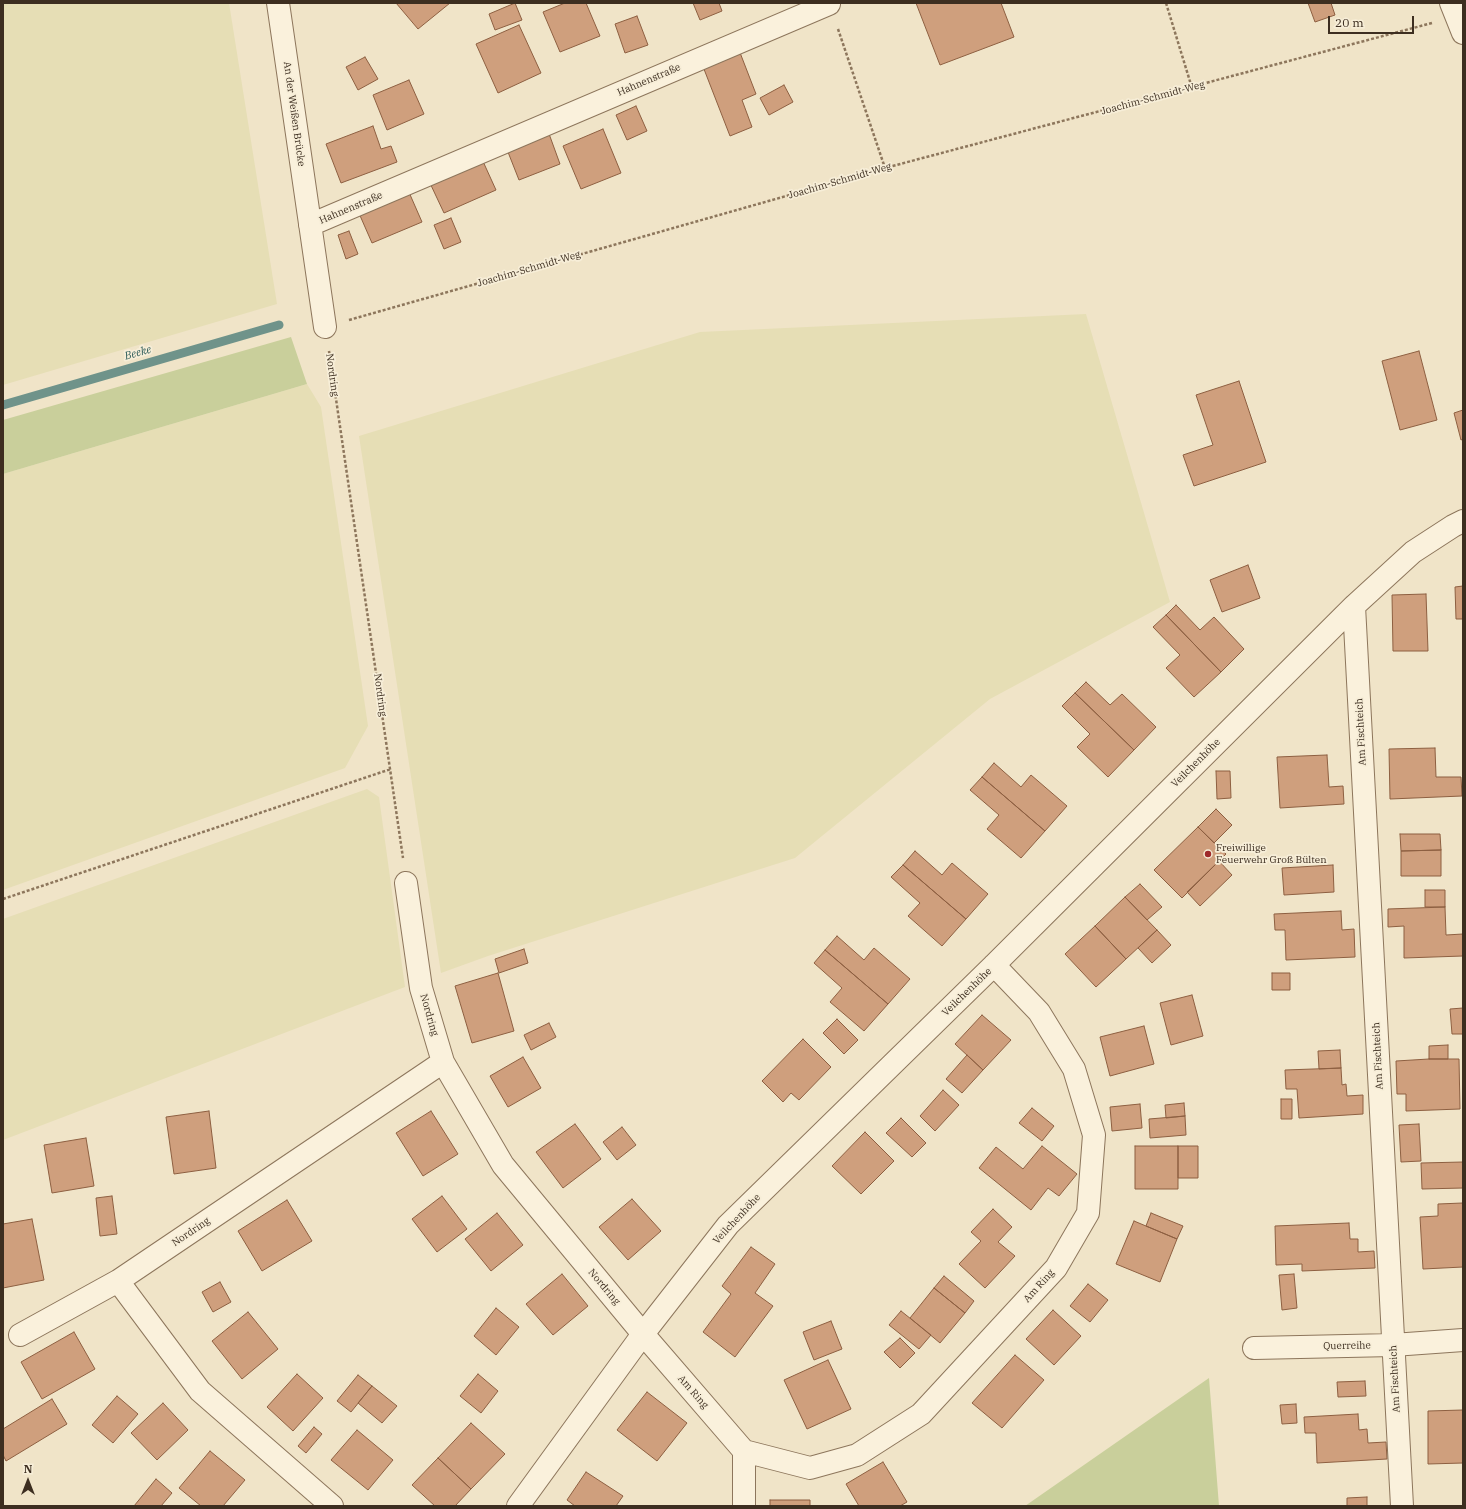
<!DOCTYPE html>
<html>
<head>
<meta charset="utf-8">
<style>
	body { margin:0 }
	#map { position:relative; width:1466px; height:1509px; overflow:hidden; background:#f0e4c8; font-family:"IBM Plex Serif",serif }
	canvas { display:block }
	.frame { position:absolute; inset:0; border:4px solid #3d2e20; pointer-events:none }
	.north { position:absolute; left:8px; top:1461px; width:40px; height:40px; -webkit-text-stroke:3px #f7eed8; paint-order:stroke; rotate:0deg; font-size:11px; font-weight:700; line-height:16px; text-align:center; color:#3d2e20 }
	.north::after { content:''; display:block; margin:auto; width:14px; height:18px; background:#3d2e20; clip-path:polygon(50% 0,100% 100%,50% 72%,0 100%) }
	.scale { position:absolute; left:1328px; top:16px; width:86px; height:18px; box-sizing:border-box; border:2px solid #3d2e20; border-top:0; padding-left:5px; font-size:12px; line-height:14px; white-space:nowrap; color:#3d2e20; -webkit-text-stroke:3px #f7eed8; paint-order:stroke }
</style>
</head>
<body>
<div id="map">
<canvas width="1466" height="1509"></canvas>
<div class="frame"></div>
<div class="north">N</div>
<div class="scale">20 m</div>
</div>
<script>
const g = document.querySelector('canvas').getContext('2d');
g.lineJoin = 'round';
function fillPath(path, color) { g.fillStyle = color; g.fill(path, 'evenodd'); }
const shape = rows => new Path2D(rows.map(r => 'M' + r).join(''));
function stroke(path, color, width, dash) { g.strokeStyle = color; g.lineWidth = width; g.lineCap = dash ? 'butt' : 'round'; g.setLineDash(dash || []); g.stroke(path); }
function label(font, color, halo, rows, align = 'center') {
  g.font = font + ' "IBM Plex Serif",serif'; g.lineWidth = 3.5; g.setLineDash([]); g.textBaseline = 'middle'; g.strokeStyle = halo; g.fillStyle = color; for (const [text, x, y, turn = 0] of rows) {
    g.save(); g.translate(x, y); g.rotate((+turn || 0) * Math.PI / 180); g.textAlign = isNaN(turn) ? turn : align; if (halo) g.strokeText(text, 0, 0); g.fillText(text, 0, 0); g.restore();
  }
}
const farmland = shape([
	[3,3,229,3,277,304,3,385],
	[1086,314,1170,602,990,699,795,858,488,956,441,973,359,436,700,332],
	[307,384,321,407,368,726,345,768,3,890,3,474],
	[367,789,379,797,405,987,3,1140,3,919]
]);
const green = shape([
	[291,337,307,384,3,474,3,420],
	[1209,1378,1219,1506,1025,1506]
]);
const stream = shape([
	[3,405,279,325]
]);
const building = shape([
	[396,3,450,3,418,29,396,3],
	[515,3,522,20,495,30,489,14,515,3],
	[565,3,586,3,600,36,560,52,543,12,565,3],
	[693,3,719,3,722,11,700,20,693,3],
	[916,3,1001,3,1014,37,940,65,916,3],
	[1308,3,1331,3,1335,15,1315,22,1308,3],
	[637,16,648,45,625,53,615,24,637,16],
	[519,25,541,73,498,93,476,44,519,25],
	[739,50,756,94,742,100,752,127,730,136,702,64,739,50],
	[365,57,378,79,358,90,346,67,365,57],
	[409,80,424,114,387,130,373,95,409,80],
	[784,85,793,102,769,115,760,98,784,85],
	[636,106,647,131,627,140,616,115,636,106],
	[373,126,381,149,391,146,397,162,341,183,326,144,373,126],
	[603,129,621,173,581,189,563,146,603,129],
	[548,131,560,164,519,180,506,147,548,131],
	[481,157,496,190,444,213,429,181,481,157],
	[408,190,422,222,372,243,358,211,408,190],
	[451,218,461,242,444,249,434,225,451,218],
	[349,231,358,254,346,259,338,235,349,231],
	[1419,351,1437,420,1400,430,1382,361,1419,351],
	[1239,381,1266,462,1194,486,1183,455,1213,445,1196,395,1239,381],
	[1463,410,1463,439,1461,440,1454,413,1463,410],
	[1248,565,1260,598,1222,612,1210,580,1248,565],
	[1463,586,1463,619,1456,619,1455,587,1463,586],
	[1426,594,1428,651,1393,651,1392,595,1426,594],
	[1176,605,1200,630,1214,617,1244,649,1221,672,1166,615,1176,605],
	[1166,615,1221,672,1194,697,1166,668,1180,655,1153,627,1166,615],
	[1086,682,1110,705,1122,694,1156,727,1134,750,1075,693,1086,682],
	[1075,693,1134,750,1108,777,1077,747,1090,734,1062,706,1075,693],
	[1435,748,1436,777,1461,777,1462,796,1390,799,1389,749,1435,748],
	[1327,755,1329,787,1343,786,1344,804,1280,808,1277,757,1327,755],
	[994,763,1021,787,1031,775,1067,806,1045,831,982,777,994,763],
	[1216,771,1230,771,1231,798,1217,799,1216,771],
	[982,777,1045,831,1021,858,987,829,999,815,970,790,982,777],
	[1216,809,1232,825,1214,843,1198,827,1216,809],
	[1198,827,1226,854,1182,898,1154,870,1198,827],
	[1400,834,1440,834,1441,850,1401,851,1400,834],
	[1441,850,1441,876,1401,876,1401,851,1441,850],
	[915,851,942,875,952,863,988,894,966,919,903,865,915,851],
	[1219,861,1232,875,1200,906,1187,892,1219,861],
	[903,865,966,919,942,946,908,916,920,903,891,877,903,865],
	[1333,865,1334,892,1284,895,1282,868,1333,865],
	[1140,884,1162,907,1147,920,1125,897,1140,884],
	[1425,890,1445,890,1445,907,1425,907,1425,890],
	[1125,897,1157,930,1126,959,1095,926,1125,897],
	[1445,907,1446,935,1463,934,1463,956,1404,958,1404,926,1388,927,1388,909,1445,907],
	[1341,911,1342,930,1354,929,1355,957,1286,960,1285,930,1275,930,1274,914,1341,911],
	[1095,926,1126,959,1096,987,1065,954,1095,926],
	[1157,930,1171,945,1152,963,1138,948,1157,930],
	[837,936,864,960,874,948,910,979,888,1004,825,950,837,936],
	[524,949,528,963,499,973,495,959,524,949],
	[825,950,888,1004,864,1031,830,1002,842,988,814,963,825,950],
	[498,973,514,1031,472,1043,455,986,498,973],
	[1272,973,1290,973,1290,990,1272,990,1272,973],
	[1192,995,1203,1036,1171,1045,1160,1003,1192,995],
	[1463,1008,1463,1034,1452,1034,1450,1009,1463,1008],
	[982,1015,1011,1040,983,1070,955,1044,982,1015],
	[837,1019,858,1040,844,1054,823,1033,837,1019],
	[549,1023,556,1037,531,1050,524,1035,549,1023],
	[1144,1026,1154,1064,1110,1076,1100,1037,1144,1026],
	[803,1039,831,1067,799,1100,791,1093,783,1102,762,1081,803,1039],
	[1448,1045,1448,1059,1429,1059,1429,1046,1448,1045],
	[1340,1050,1341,1068,1319,1069,1318,1051,1340,1050],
	[967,1055,983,1070,962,1093,946,1079,967,1055],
	[523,1057,541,1088,508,1107,490,1076,523,1057],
	[1429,1059,1459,1059,1460,1109,1406,1111,1406,1094,1397,1094,1396,1061,1429,1059],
	[1341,1068,1342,1085,1346,1084,1347,1096,1363,1095,1363,1114,1299,1118,1297,1089,1286,1089,1285,1070,1341,1068],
	[943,1090,959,1105,935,1131,920,1116,943,1090],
	[1281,1099,1292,1099,1292,1119,1281,1119,1281,1099],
	[1184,1103,1185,1116,1166,1118,1165,1105,1184,1103],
	[1140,1104,1142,1128,1112,1131,1110,1107,1140,1104],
	[1032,1108,1054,1126,1042,1141,1019,1123,1032,1108],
	[209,1111,216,1168,174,1174,166,1117,209,1111],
	[431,1111,458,1154,423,1176,396,1133,431,1111],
	[1185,1116,1186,1135,1150,1138,1149,1119,1185,1116],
	[901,1118,926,1143,912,1157,886,1133,901,1118],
	[575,1124,601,1159,563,1188,536,1152,575,1124],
	[1419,1124,1421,1161,1401,1162,1399,1125,1419,1124],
	[622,1127,636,1145,617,1160,603,1142,622,1127],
	[865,1132,894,1161,861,1194,832,1166,865,1132],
	[86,1138,94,1186,52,1193,44,1145,86,1138],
	[1042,1146,1077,1174,1059,1196,1048,1188,1031,1210,979,1168,996,1147,1023,1169,1042,1146],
	[1135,1146,1178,1146,1178,1189,1135,1189,1135,1146],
	[1178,1146,1198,1146,1198,1178,1178,1178,1178,1146],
	[1463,1162,1463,1188,1422,1189,1421,1163,1463,1162],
	[112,1196,117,1234,100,1236,96,1198,112,1196],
	[442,1196,467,1229,437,1252,412,1219,442,1196],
	[632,1199,661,1231,628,1260,599,1227,632,1199],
	[287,1200,312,1241,262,1271,238,1231,287,1200],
	[1463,1203,1463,1267,1423,1269,1420,1217,1438,1216,1438,1204,1463,1203],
	[993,1209,1012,1227,998,1242,1015,1256,985,1288,959,1264,981,1241,971,1232,993,1209],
	[497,1213,523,1245,491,1271,465,1239,497,1213],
	[1151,1213,1183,1226,1177,1239,1146,1226,1151,1213],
	[32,1219,44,1280,3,1288,3,1224,32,1219],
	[1134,1221,1177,1239,1160,1282,1116,1264,1134,1221],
	[1349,1223,1350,1239,1358,1239,1358,1252,1374,1251,1375,1268,1302,1271,1302,1264,1276,1265,1275,1226,1349,1223],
	[751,1247,775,1264,755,1293,773,1306,735,1357,703,1332,731,1294,722,1286,751,1247],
	[562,1274,588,1306,553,1335,526,1304,562,1274],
	[1294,1274,1297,1308,1282,1310,1279,1275,1294,1274],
	[944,1276,974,1301,965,1313,934,1288,944,1276],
	[220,1282,231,1302,213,1312,202,1292,220,1282],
	[1088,1284,1108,1300,1090,1322,1070,1306,1088,1284],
	[934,1288,965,1313,940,1343,910,1318,934,1288],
	[496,1308,519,1327,496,1355,474,1336,496,1308],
	[1053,1310,1081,1336,1054,1365,1026,1339,1053,1310],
	[901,1311,931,1335,919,1349,889,1325,901,1311],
	[248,1312,278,1349,242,1379,212,1341,248,1312],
	[831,1321,842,1349,814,1360,803,1332,831,1321],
	[74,1332,95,1369,42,1399,21,1362,74,1332],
	[900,1338,915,1353,900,1368,884,1352,900,1338],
	[1015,1355,1044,1380,1002,1428,972,1403,1015,1355],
	[828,1360,851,1409,807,1429,784,1380,828,1360],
	[297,1374,323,1398,293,1431,267,1407,297,1374],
	[478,1374,498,1391,481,1413,460,1396,478,1374],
	[358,1375,372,1386,351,1412,337,1401,358,1375],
	[1365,1381,1366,1396,1338,1397,1337,1382,1365,1381],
	[372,1386,397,1406,382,1423,358,1403,372,1386],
	[647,1392,687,1423,657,1461,617,1430,647,1392],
	[117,1396,138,1414,113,1443,92,1425,117,1396],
	[52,1399,67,1424,6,1461,3,1455,3,1429,52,1399],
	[163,1403,188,1430,157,1460,131,1433,163,1403],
	[1296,1404,1297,1423,1282,1424,1280,1405,1296,1404],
	[1463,1410,1463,1463,1428,1464,1428,1411,1463,1410],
	[1358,1414,1359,1430,1367,1429,1368,1443,1386,1442,1387,1459,1317,1463,1316,1433,1305,1433,1304,1417,1358,1414],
	[471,1423,505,1454,471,1489,438,1458,471,1423],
	[314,1427,322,1434,306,1453,298,1446,314,1427],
	[357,1430,393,1460,368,1490,331,1460,357,1430],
	[210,1451,245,1480,223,1506,201,1506,179,1488,210,1451],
	[438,1458,471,1489,455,1506,435,1506,412,1485,438,1458],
	[883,1462,907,1502,900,1506,859,1506,846,1484,883,1462],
	[586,1472,623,1496,616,1506,575,1506,567,1500,586,1472],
	[156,1479,172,1493,161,1506,134,1506,156,1479],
	[1367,1497,1367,1506,1347,1506,1347,1498,1367,1497],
	[770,1500,810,1500,810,1506,770,1506,770,1500]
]);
const path = shape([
	[1166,3,1192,88],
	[838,29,885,168],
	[349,320,885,168,1432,23],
	[329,351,403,858],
	[3,899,391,769]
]);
const minor = shape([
	[278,3,325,327],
	[1451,3,1463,33],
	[310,225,829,4],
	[1354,606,1402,1506],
	[406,883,421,988,443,1062,503,1165,643,1334,744,1451,810,1468,857,1455,921,1414,1056,1268,1088,1213,1094,1135,1074,1069,1039,1012,994,965],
	[20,1335,118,1281],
	[1254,1348,1393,1345,1463,1340],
	[744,1451,744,1506],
	[332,1506,200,1391,118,1281,443,1062],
	[518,1506,643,1334,728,1225,994,965,1354,606,1413,552,1453,526,1463,521]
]);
const markers = [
	[1208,854,4,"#9e2a2b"]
];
const streetNames = [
	["Hahnenstraße",649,80,-23],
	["Joachim-Schmidt-Weg",1153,98,-15],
	["An der Weißen Brücke",294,114,82],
	["Joachim-Schmidt-Weg",840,181,-16],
	["Hahnenstraße",351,208,-23],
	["Joachim-Schmidt-Weg",529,269,-16],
	["Nordring",332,375,82],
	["Nordring",380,695,82],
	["Am Fischteich",1361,732,-93],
	["Veilchenhöhe",1196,763,-45],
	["Veilchenhöhe",967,992,-44],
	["Nordring",429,1015,74],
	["Am Fischteich",1378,1056,-93],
	["Veilchenhöhe",737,1219,-47],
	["Nordring",191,1232,-34],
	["Am Ring",1039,1286,-48],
	["Nordring",604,1287,50],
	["Querreihe",1347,1346,-1],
	["Am Fischteich",1395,1379,-93],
	["Am Ring",693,1392,49]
];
const poiNames = [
	["Freiwillige",1216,848],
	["Feuerwehr Groß Bülten",1216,860]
];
const waterNames = [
	["Beeke",138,353,-16]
];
fillPath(farmland, '#e6deb5');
fillPath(green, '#c9cf9b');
stroke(stream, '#6f938a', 9);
fillPath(building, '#cf9f7d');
stroke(building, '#8d5f41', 1);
stroke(minor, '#8d765c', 24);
stroke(path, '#8d765c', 2.5, [3, 2]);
stroke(minor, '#faf1dc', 22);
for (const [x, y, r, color] of markers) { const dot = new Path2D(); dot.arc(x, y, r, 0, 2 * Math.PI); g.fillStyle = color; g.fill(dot); stroke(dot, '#f7eed8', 1.5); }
label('10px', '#3d2e20', '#f7eed8', streetNames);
label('10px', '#3d2e20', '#f7eed8', poiNames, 'left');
label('italic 11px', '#2f5d5a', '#f7eed8', waterNames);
</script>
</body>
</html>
